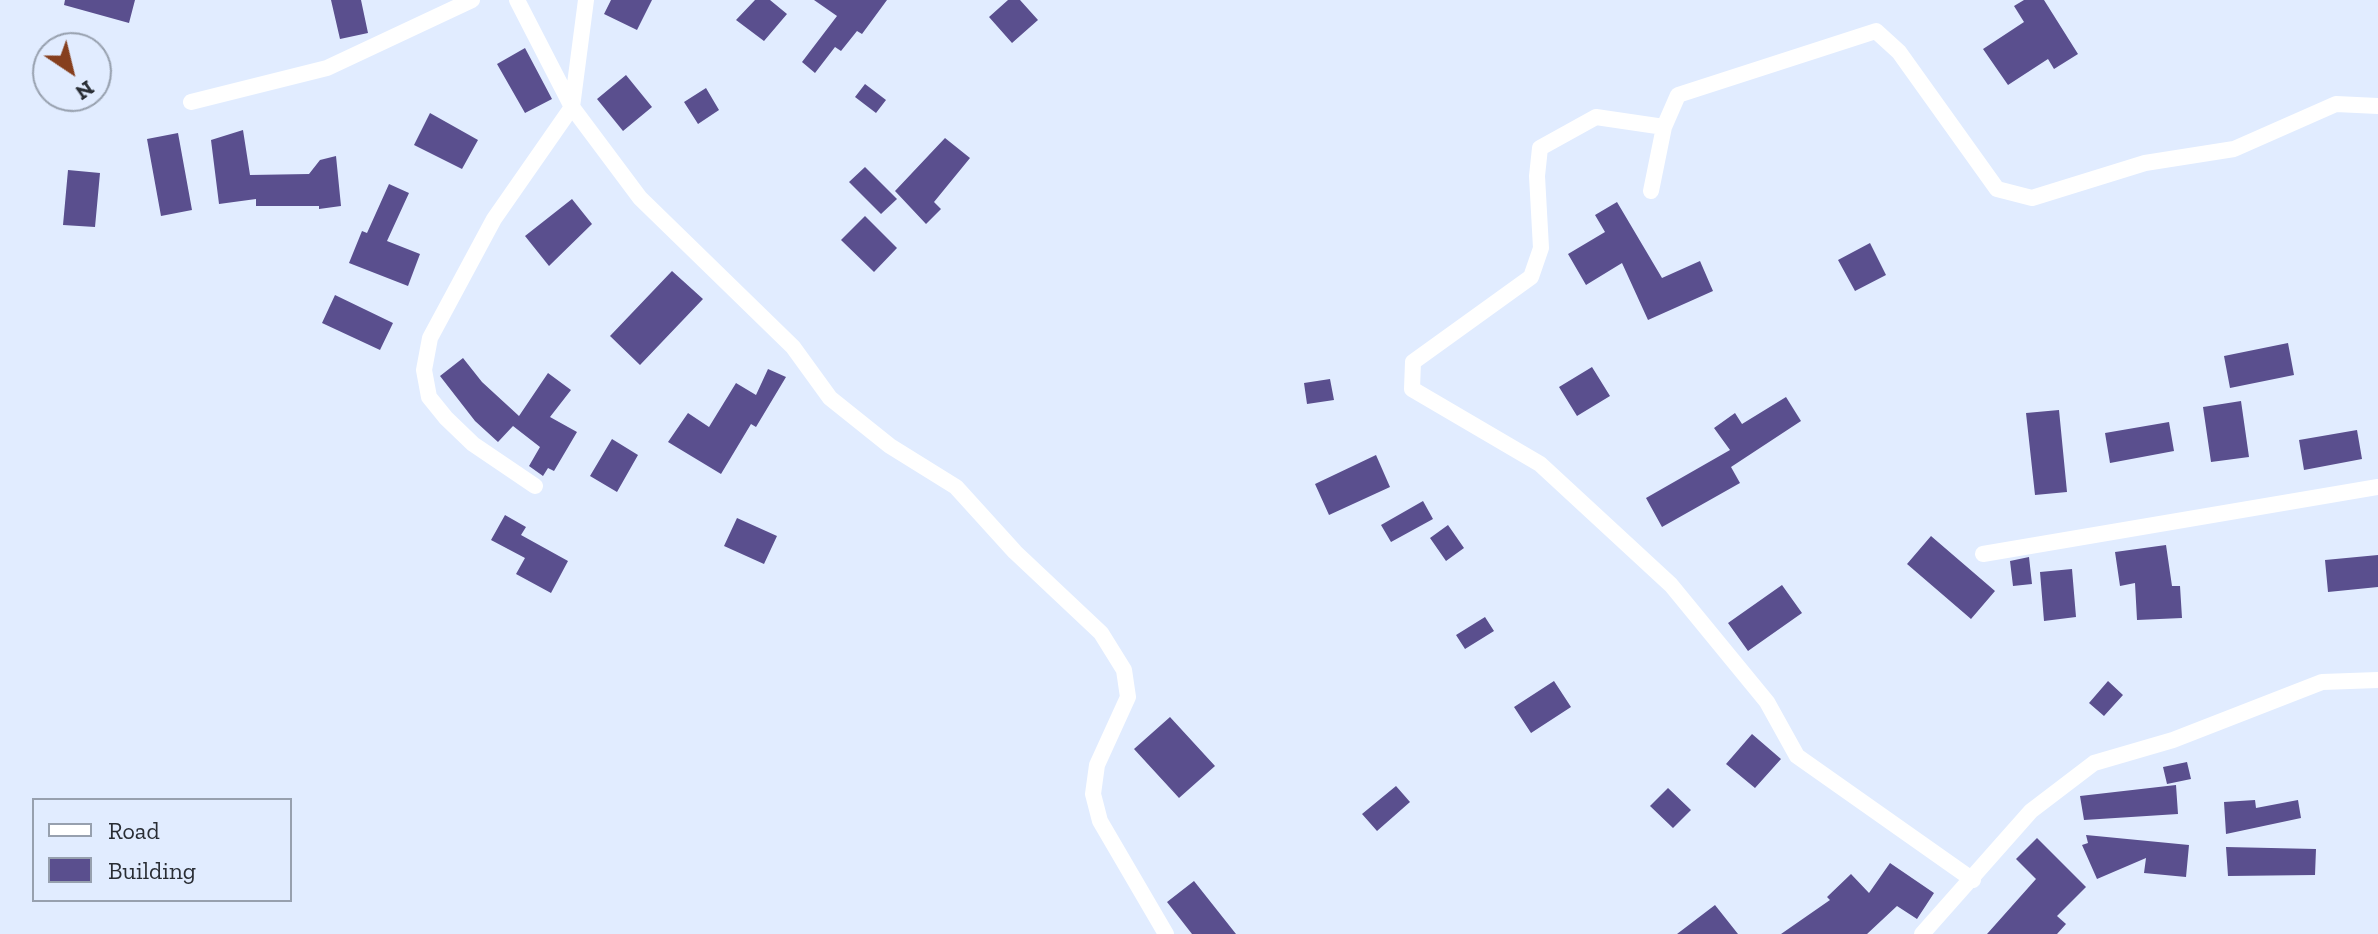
<!DOCTYPE html>
<html>
<head>
<meta charset="utf-8">
<style>
	body { margin:0 }
	#map { position:relative; width:2378px; height:934px; overflow:hidden; background:#e1ecff; font-family:"Zilla Slab",serif }
	canvas { display:block }
	.legend { position:absolute; left:32px; top:798px; width:260px; height:104px; box-sizing:border-box; background:#e1ecff; border:2px solid #97a0ae; margin:0; padding:10px 14px; list-style:none; font-size:24px; color:#292d34 }
	.legend li { display:flex; align-items:center; gap:16px; height:40px }
	.legend b { width:40px; border:2px solid #97a0ae }
	.north { position:absolute; left:32px; top:32px; width:80px; height:80px; box-sizing:border-box; background:#e1ecff; border:2px solid #97a0ae; border-radius:50%; rotate:145deg; font-size:22px; font-weight:700; line-height:32px; text-align:center; color:#292d34 }
	.north::after { content:''; display:block; margin:auto; width:28px; height:36px; background:#863f1e; clip-path:polygon(50% 0,100% 100%,50% 72%,0 100%) }
</style>
</head>
<body>
<div id="map">
<canvas width="2378" height="934"></canvas>
<ul class="legend">
<li><b style="height:10px;background:#fff"></b>Road</li>
<li><b style="height:22px;background:#5a4f8e"></b>Building</li>
</ul>
<div class="north">N</div>
</div>
<script>
const g = document.querySelector('canvas').getContext('2d');
g.lineJoin = 'round';
function fillPath(path, color) { g.fillStyle = color; g.fill(path, 'evenodd'); }
const shape = rows => new Path2D(rows.map(r => 'M' + r).join(''));
function stroke(path, color, width, dash) { g.strokeStyle = color; g.lineWidth = width; g.lineCap = dash ? 'butt' : 'round'; g.setLineDash(dash || []); g.stroke(path); }
const building = shape([
	[65,0,135,0,129,23,64,5],
	[331,0,361,0,368,33,340,39],
	[611,0,652,0,637,30,604,14],
	[755,0,770,0,787,14,764,41,736,20],
	[814,0,887,0,862,34,857,31,841,51,835,47,815,73,802,62,837,16],
	[1008,0,1020,0,1038,20,1012,43,989,17],
	[2024,0,2044,0,2078,54,2054,69,2048,59,2008,85,1983,49,2024,22,2014,6],
	[525,48,552,99,525,113,497,64],
	[626,75,652,107,623,131,597,99],
	[865,84,886,100,876,113,855,97],
	[706,88,719,110,698,124,684,102],
	[430,113,478,140,462,169,414,145],
	[243,130,250,175,309,174,320,160,336,156,341,206,319,209,319,206,256,206,256,199,219,204,211,140],
	[178,133,192,210,161,216,147,139],
	[945,138,970,158,934,202,941,209,926,224,895,191],
	[865,167,897,199,881,214,849,182],
	[68,170,100,173,95,227,63,225],
	[389,184,409,193,387,241,420,254,408,286,349,263,362,231,367,233],
	[572,199,592,224,549,266,525,236],
	[1617,202,1662,278,1700,261,1713,291,1648,320,1622,263,1586,285,1568,254,1605,232,1595,215],
	[865,216,897,248,874,272,841,240],
	[1870,243,1886,275,1855,291,1838,260],
	[672,271,703,299,640,365,610,336],
	[335,295,393,323,380,350,322,323],
	[2288,343,2294,375,2230,388,2224,356],
	[463,358,482,382,519,416,548,373,571,390,550,417,577,432,554,471,548,468,543,476,529,466,540,447,513,426,498,442,475,421,440,376],
	[1592,367,1610,396,1577,416,1559,387],
	[768,369,786,377,756,427,751,424,721,474,668,442,688,413,709,427,736,383,756,395],
	[1330,379,1334,400,1307,404,1304,383],
	[1786,397,1801,421,1731,467,1740,483,1662,527,1646,498,1730,450,1714,428,1735,413,1742,424],
	[2241,401,2249,457,2211,462,2203,407],
	[2059,410,2067,492,2035,495,2026,413],
	[2169,422,2174,451,2110,463,2105,433],
	[2357,430,2362,459,2304,470,2299,440],
	[612,439,638,455,617,492,590,476],
	[1376,455,1390,487,1329,515,1315,484],
	[1423,501,1433,519,1391,542,1381,525],
	[505,515,526,527,521,535,568,561,551,593,516,574,525,558,491,540],
	[737,518,777,536,764,564,724,546],
	[1448,525,1464,548,1446,561,1430,538],
	[1931,536,1995,591,1971,619,1907,564],
	[2166,545,2172,586,2180,586,2182,618,2137,620,2135,583,2120,586,2115,552],
	[2378,555,2378,587,2328,592,2325,560],
	[2029,557,2032,584,2013,586,2010,561],
	[2072,569,2076,617,2044,621,2040,572],
	[1782,585,1802,613,1748,651,1728,623],
	[1485,617,1494,631,1465,649,1456,635],
	[1554,681,1571,707,1531,733,1514,707],
	[2108,681,2123,695,2104,716,2089,703],
	[1170,717,1215,766,1179,798,1134,749],
	[1752,734,1781,759,1755,788,1726,764],
	[2187,762,2191,779,2167,784,2163,767],
	[2176,785,2178,814,2084,820,2080,796],
	[1396,786,1410,802,1377,831,1362,814],
	[1668,788,1691,810,1673,828,1650,806],
	[2255,800,2256,808,2298,800,2301,818,2226,834,2224,802],
	[2086,835,2189,845,2186,877,2144,873,2146,858,2097,879,2082,845,2088,843],
	[2037,838,2086,887,2057,916,2066,924,2057,934,1987,934,2036,879,2016,859],
	[2226,847,2316,849,2315,875,2228,876],
	[1890,863,1934,893,1917,919,1897,906,1867,934,1781,934,1830,900,1827,897,1851,874,1869,893],
	[1194,881,1236,934,1192,934,1167,902],
	[1715,905,1738,934,1677,934]
]);
const minor = shape([
	[517,0,572,107,640,198,793,347,830,398,890,446,956,487,1015,552,1101,633,1124,670,1128,697,1097,765,1093,794,1100,821,1166,934],
	[191,102,327,68,472,0],
	[1664,127,1596,117,1540,148,1537,176,1541,248,1531,277,1413,362,1412,389,1540,464,1671,585,1767,702,1797,756,1973,880],
	[1651,191,1664,127,1678,95,1876,31,1899,52,1997,189,2032,198,2145,163,2234,149,2336,104,2378,106],
	[535,486,473,444,446,418,429,397,424,370,430,338,494,219,572,107,586,0],
	[1983,554,2378,487],
	[1922,934,2031,811,2094,763,2173,740,2322,682,2378,680]
]);
fillPath(building, '#5a4f8e');
stroke(minor, '#fff', 16);
</script>
</body>
</html>
